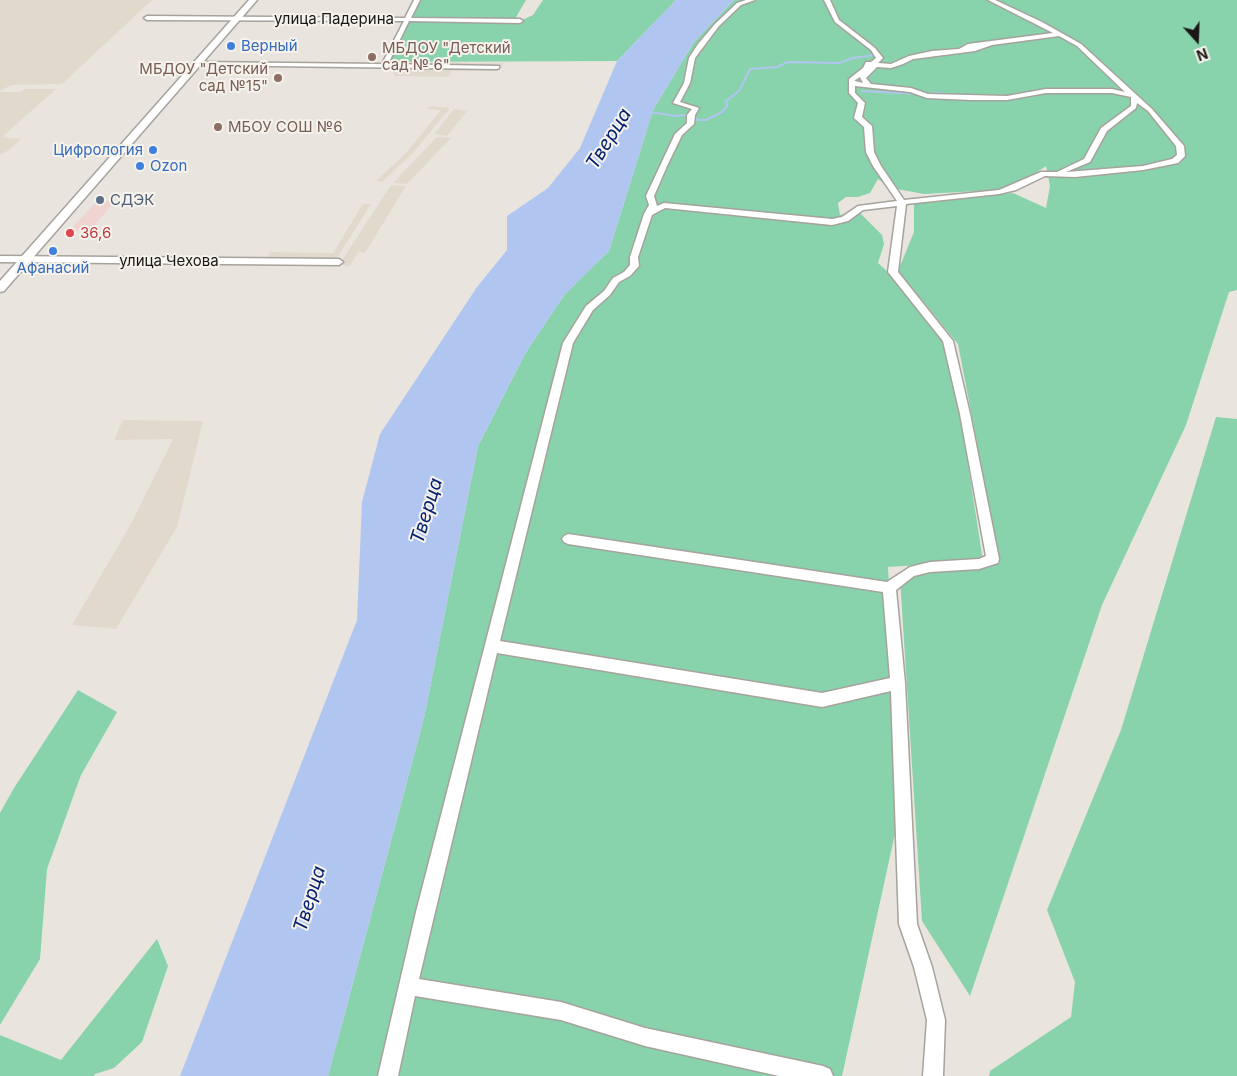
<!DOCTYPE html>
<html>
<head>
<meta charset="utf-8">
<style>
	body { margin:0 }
	#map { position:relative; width:1237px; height:1076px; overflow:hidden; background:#e9e5de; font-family:Inter,sans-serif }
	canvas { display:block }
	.north { position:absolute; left:1172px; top:15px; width:50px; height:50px; -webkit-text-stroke:4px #f6f2ec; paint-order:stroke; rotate:160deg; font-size:14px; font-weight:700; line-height:20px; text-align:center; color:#1a1816 }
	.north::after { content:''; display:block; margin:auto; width:18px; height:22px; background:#1a1816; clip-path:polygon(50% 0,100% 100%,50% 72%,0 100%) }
</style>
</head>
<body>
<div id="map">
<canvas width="1237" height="1076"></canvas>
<div class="north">N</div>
</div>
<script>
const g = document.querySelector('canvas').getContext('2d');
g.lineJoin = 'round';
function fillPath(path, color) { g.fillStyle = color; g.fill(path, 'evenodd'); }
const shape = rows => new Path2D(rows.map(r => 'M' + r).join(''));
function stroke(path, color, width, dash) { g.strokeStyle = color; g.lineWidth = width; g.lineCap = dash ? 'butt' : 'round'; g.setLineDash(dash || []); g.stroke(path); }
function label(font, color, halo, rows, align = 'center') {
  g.font = font + ' Inter,sans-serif'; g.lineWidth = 4; g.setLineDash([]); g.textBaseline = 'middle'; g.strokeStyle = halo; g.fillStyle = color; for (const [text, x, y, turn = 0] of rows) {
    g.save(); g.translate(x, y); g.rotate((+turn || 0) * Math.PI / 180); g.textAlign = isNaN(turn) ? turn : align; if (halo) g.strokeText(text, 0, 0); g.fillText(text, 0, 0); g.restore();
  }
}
const commercial = shape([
	[97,201,115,201,90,231,69,231]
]);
const built = shape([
	[0,0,152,0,62,84,11,85,2,90,0,90],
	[386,62,504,63,499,71,452,71,448,77,395,76],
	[25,89,56,89,2,137,21,139,9,150,0,155,0,92,21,92],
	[429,106,450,108,413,153,382,182,376,181,407,152,441,110,427,109],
	[454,109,467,111,447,136,434,134],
	[437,137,451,138,407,184,393,183],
	[391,185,406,186,365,253,358,252,350,266,339,265],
	[363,204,371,204,337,258,267,257,270,252,333,253],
	[123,420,203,421,177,527,116,629,72,625,132,522,173,439,114,440]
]);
const green = shape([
	[421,0,526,0,515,19,412,17],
	[543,0,676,0,617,61,386,62,407,19,520,21,533,15],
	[734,0,1237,0,1237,290,1229,292,1186,425,1102,605,970,996,922,921,900,578,1000,563,958,344,898,271,914,232,914,201,1013,193,1046,208,1050,186,1046,166,1027,179,996,190,924,194,891,188,878,179,870,193,858,197,846,197,838,203,840,215,857,210,882,235,884,244,878,263,890,274,942,340,960,413,983,561,888,567,901,806,842,1076,328,1076,424,718,478,446,526,352,565,294,609,251,653,110,694,42],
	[1216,417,1237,419,1237,1076,989,1076,990,1071,1071,1017,1075,982,1047,910,1121,730],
	[78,690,117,712,81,775,47,869,40,959,0,1025,0,813,14,788],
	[157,939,168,966,142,1042,114,1068,95,1074,94,1076,0,1076,0,1035,61,1060]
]);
const water = shape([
	[676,0,734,0,694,42,653,110,609,251,565,294,526,352,478,446,424,718,328,1076,180,1076,357,620,362,502,380,434,477,287,507,250,507,216,548,188,580,148,617,61]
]);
const stream = shape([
	[862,91,920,94],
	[926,94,942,93],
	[649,112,677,116,684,115,699,120,706,120,722,112,727,106,726,101,739,91,750,69,777,67,788,62,839,63,853,58,874,55]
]);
const minor = shape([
	[414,0,420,0,411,18,520,19,523,21,520,23,409,21,388,64,499,66,499,68,497,69,197,65,194,63,195,62,382,64,404,21,147,20,144,18,147,16,405,18,414,0],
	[746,0,755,0,741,5,719,26,695,58,690,83,680,102,699,108,695,115,694,124,682,135,667,166,654,196,657,206,664,203,832,219,842,217,858,206,897,201,873,166,866,152,864,127,854,118,858,103,849,93,849,79,863,68,866,62,871,62,876,58,871,50,835,22,824,0,830,0,839,20,875,48,883,58,878,63,891,64,909,56,932,51,959,49,968,44,1053,33,988,0,995,0,1042,22,1081,44,1152,109,1184,146,1185,156,1178,163,1143,170,1075,177,1045,176,1016,190,999,194,906,204,898,272,953,341,970,414,999,559,998,563,979,569,930,572,914,576,896,590,905,683,917,924,932,967,945,1020,943,1076,923,1076,927,1020,914,967,899,924,891,691,822,707,497,653,419,979,561,1002,645,1028,823,1066,830,1069,833,1076,779,1076,645,1046,561,1020,415,996,398,1076,378,1076,416,912,563,343,586,306,604,291,613,278,624,272,630,265,630,257,644,214,649,205,646,196,675,134,687,123,687,115,692,109,673,103,684,83,689,58,698,44,715,24,737,3,746,0],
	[1059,36,1077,46,1125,92,1112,89,1046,89,1007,96,928,94,911,88,871,84,866,78,877,67,891,68,903,64,913,59,975,51,992,45,1059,36],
	[860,77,863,83,855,81,854,81,860,77],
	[855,86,910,92,927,98,971,100,1007,100,1046,93,1112,93,1131,97,1131,106,1101,128,1084,159,1057,172,1041,172,999,190,904,200,881,166,874,152,872,126,862,117,865,103,855,93,855,86],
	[1137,103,1148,111,1176,146,1177,155,1172,159,1143,166,1066,172,1090,162,1107,131,1136,108,1137,103],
	[897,206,888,272,943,341,960,414,986,556,979,559,930,562,910,567,887,582,568,534,564,536,562,539,564,542,568,544,883,592,890,678,822,693,500,641,573,343,593,310,610,295,619,282,630,276,639,266,638,257,652,215,665,208,832,225,848,221,863,210,897,206],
	[0,256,339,259,343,262,339,265,0,262,0,256]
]);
const major = shape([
	[249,0,257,0,4,291,0,292,0,281,249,0]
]);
const markers = [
	[231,46,5,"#3f7fe0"],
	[372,57,5,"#8d6e63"],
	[278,78,5,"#8d6e63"],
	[218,127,5,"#8d6e63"],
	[153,150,5,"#3f7fe0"],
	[140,166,5,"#3f7fe0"],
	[100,200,5,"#5c6f8a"],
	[70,233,5,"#e0444e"],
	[53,251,5,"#3f7fe0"]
];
const farStreetnames = [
	["улица Падерина",334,19],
	["улица Чехова",169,261]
];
const farShopnames = [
	["Верный",241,46],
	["Цифрология",143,150,"right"],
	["Ozon",150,166],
	["Афанасий",53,268,"center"]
];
const farEducationnames = [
	["МБДОУ \"Детский",382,48],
	["сад № 6\"",382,65],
	["МБДОУ \"Детский",268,69,"right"],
	["сад №15\"",268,86,"right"],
	["МБОУ СОШ №6",228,127]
];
const farServicenames = [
	["СДЭК",110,200]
];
const farHealthnames = [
	["36,6",80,233]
];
const waterNames = [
	["Тверца",609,139,-58],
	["Тверца",427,511,-73],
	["Тверца",310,899,-73]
];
fillPath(commercial, '#efd4d1');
fillPath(built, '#e2d9cd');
fillPath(green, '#88d2ac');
fillPath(water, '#b0c6f1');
stroke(stream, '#b0c6f1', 2);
stroke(minor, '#a6a29c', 3);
stroke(major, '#a6a29c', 3);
fillPath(minor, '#fff');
fillPath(major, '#fff');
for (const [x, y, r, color] of markers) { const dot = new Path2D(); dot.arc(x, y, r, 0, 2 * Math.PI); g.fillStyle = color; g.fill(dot); stroke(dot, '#f6f2ec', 2); }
label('15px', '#1a1816', '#f6f2ec', farStreetnames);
label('15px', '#366cbe', '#f6f2ec', farShopnames, 'left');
label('15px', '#785e54', '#f6f2ec', farEducationnames, 'left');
label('15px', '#4e5e75', '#f6f2ec', farServicenames, 'left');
label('15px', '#be3a42', '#f6f2ec', farHealthnames, 'left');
label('italic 19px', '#042170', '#f6f2ec', waterNames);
</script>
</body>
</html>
